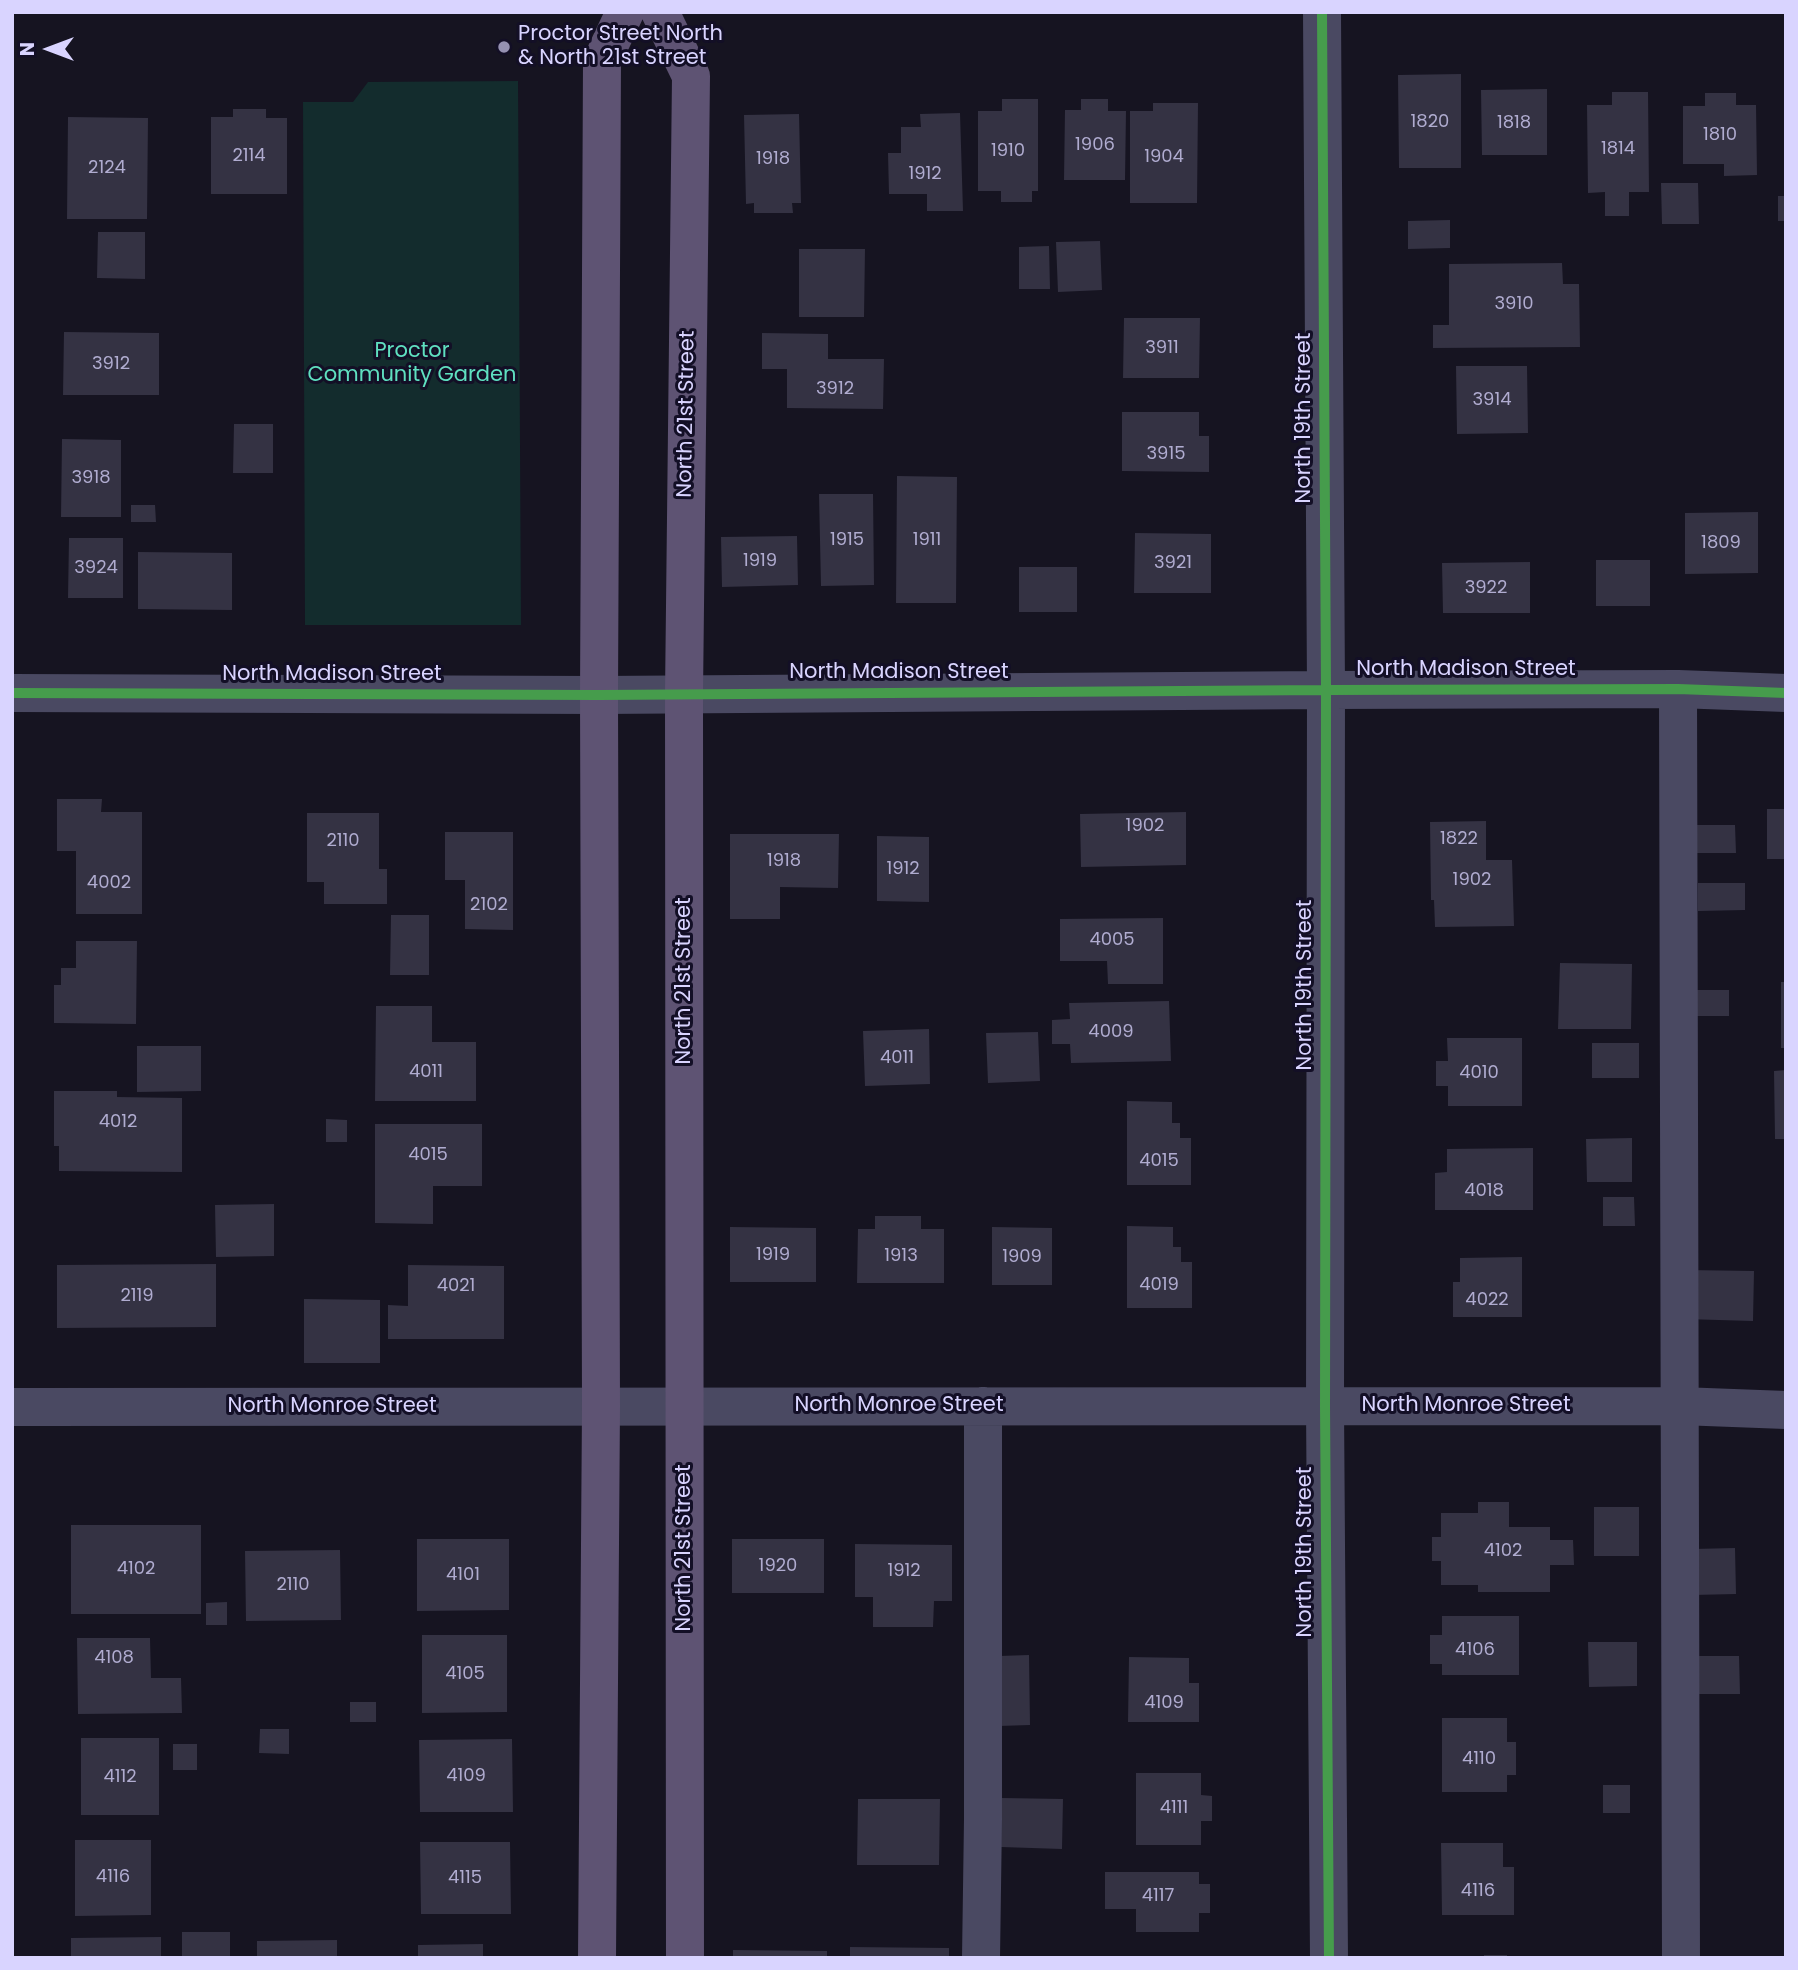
<!DOCTYPE html>
<html>
<head>
<meta charset="utf-8">
<style>
	body { margin:0 }
	#map { position:relative; width:1798px; height:1970px; overflow:hidden; background:#161421; font-family:Poppins,sans-serif }
	canvas { display:block }
	.frame { position:absolute; inset:0; border:14px solid #d9d4ff; pointer-events:none }
	.north { position:absolute; left:14px; top:14px; width:70px; height:70px; -webkit-text-stroke:5px #130f26; paint-order:stroke; rotate:270deg; font-size:19px; font-weight:700; line-height:28px; text-align:center; color:#d9d4ff }
	.north::after { content:''; display:block; margin:auto; width:24px; height:32px; background:#d9d4ff; clip-path:polygon(50% 0,100% 100%,50% 72%,0 100%) }
</style>
</head>
<body>
<div id="map">
<canvas width="1798" height="1970"></canvas>
<div class="frame"></div>
<div class="north">N</div>
</div>
<script>
const g = document.querySelector('canvas').getContext('2d');
g.lineJoin = 'round';
function fillPath(path, color) { g.fillStyle = color; g.fill(path, 'evenodd'); }
const shape = rows => new Path2D(rows.map(r => 'M' + r).join(''));
function stroke(path, color, width, dash) { g.strokeStyle = color; g.lineWidth = width; g.lineCap = dash ? 'butt' : 'round'; g.setLineDash(dash || []); g.stroke(path); }
function label(font, color, halo, rows, align = 'center') {
  g.font = font + ' Poppins,sans-serif'; g.lineWidth = 6; g.setLineDash([]); g.textBaseline = 'middle'; g.strokeStyle = halo; g.fillStyle = color; for (const [text, x, y, turn = 0] of rows) {
    g.save(); g.translate(x, y); g.rotate((+turn || 0) * Math.PI / 180); g.textAlign = isNaN(turn) ? turn : align; if (halo) g.strokeText(text, 0, 0); g.fillText(text, 0, 0); g.restore();
  }
}
const green = shape([
	[518,81,521,625,305,625,303,102,353,102,368,82]
]);
const building = shape([
	[1461,74,1461,168,1399,168,1398,75],
	[1547,89,1547,155,1482,155,1481,90],
	[1612,92,1648,92,1649,192,1629,192,1629,216,1605,216,1605,192,1588,193,1587,105,1612,105],
	[1705,93,1736,93,1736,105,1756,105,1757,175,1724,176,1724,164,1683,164,1683,106,1705,106],
	[1002,99,1038,99,1038,191,1032,191,1032,202,1001,202,1001,191,978,191,978,111,1002,111],
	[1081,99,1108,99,1108,111,1126,111,1125,180,1064,180,1065,110,1081,110],
	[1153,103,1198,103,1197,203,1130,203,1130,111,1153,111],
	[233,109,266,109,266,118,287,118,287,194,211,194,211,117,233,117],
	[960,113,963,211,927,211,927,194,889,194,888,153,901,153,901,127,921,127,920,114],
	[799,114,801,203,792,203,793,213,754,213,754,203,746,204,744,115],
	[68,117,148,118,147,219,67,219],
	[1661,183,1698,183,1699,224,1662,224],
	[1778,196,1786,196,1786,221,1778,221],
	[1450,220,1450,248,1408,249,1408,221],
	[98,232,145,232,145,279,97,278],
	[1100,241,1102,290,1058,292,1056,242],
	[1049,246,1050,289,1019,289,1019,247],
	[799,249,865,249,864,317,799,317],
	[1562,263,1563,284,1579,284,1580,347,1433,348,1433,325,1449,325,1449,264],
	[1124,318,1200,318,1199,378,1123,378],
	[64,332,159,333,159,395,63,395],
	[762,333,828,334,828,359,884,359,883,409,787,408,787,369,762,369],
	[1456,366,1527,366,1528,433,1457,434],
	[1122,412,1199,412,1199,436,1209,436,1209,472,1122,471],
	[234,424,273,424,273,473,233,473],
	[62,439,121,440,121,517,61,517],
	[897,476,957,477,956,603,896,603],
	[819,494,873,494,874,585,821,586],
	[131,505,155,505,156,522,131,522],
	[1758,512,1758,573,1685,574,1685,513],
	[1135,533,1211,534,1211,593,1134,593],
	[797,536,798,585,722,587,721,537],
	[69,538,123,538,123,598,68,598],
	[138,552,232,553,232,610,138,609],
	[1596,560,1650,560,1650,606,1596,606],
	[1530,562,1530,613,1443,613,1442,563],
	[1019,567,1077,567,1077,612,1019,612],
	[57,799,102,799,101,812,142,812,142,914,76,914,76,851,57,851],
	[1767,809,1786,809,1786,859,1767,859],
	[1186,812,1186,865,1081,867,1080,814],
	[307,813,379,813,379,869,387,869,387,904,324,904,324,882,307,882],
	[1486,821,1486,860,1512,860,1514,926,1435,927,1434,900,1431,900,1430,822],
	[1691,825,1735,825,1736,853,1691,853],
	[445,832,513,832,513,930,465,929,465,880,445,880],
	[730,834,839,834,838,888,780,887,780,919,730,919],
	[877,836,929,837,929,902,877,901],
	[1698,883,1745,883,1745,910,1698,911],
	[391,915,429,915,429,975,390,975],
	[1163,918,1163,984,1108,984,1107,961,1060,961,1060,919],
	[76,941,137,941,136,1024,54,1023,54,985,61,985,61,968,76,968],
	[1560,963,1632,964,1631,1029,1558,1029],
	[1781,982,1786,982,1786,1048,1781,1048],
	[1691,990,1729,990,1729,1016,1691,1016],
	[1169,1001,1171,1061,1071,1063,1070,1044,1052,1044,1052,1020,1070,1019,1069,1003],
	[376,1006,432,1006,432,1042,476,1042,476,1101,375,1101],
	[929,1029,930,1084,865,1086,863,1031],
	[1038,1032,1040,1081,988,1083,986,1033],
	[1447,1038,1522,1038,1522,1106,1448,1106,1448,1086,1436,1086,1436,1061,1448,1061],
	[1592,1043,1639,1043,1639,1078,1592,1078],
	[137,1046,201,1046,201,1091,137,1092],
	[1786,1070,1786,1139,1775,1139,1774,1071],
	[54,1091,117,1091,117,1097,182,1098,182,1172,59,1171,59,1146,54,1146],
	[1127,1101,1172,1102,1172,1123,1180,1123,1180,1138,1191,1138,1191,1185,1127,1185],
	[326,1119,347,1120,347,1142,326,1142],
	[375,1124,482,1124,482,1186,433,1186,433,1224,375,1223],
	[1632,1138,1632,1182,1587,1182,1586,1139],
	[1533,1148,1533,1210,1435,1210,1435,1173,1447,1172,1447,1149],
	[1603,1197,1634,1197,1635,1226,1603,1226],
	[274,1204,274,1256,216,1257,215,1205],
	[875,1216,921,1216,921,1229,944,1229,944,1283,857,1283,858,1229,875,1229],
	[1127,1226,1173,1227,1173,1247,1181,1247,1181,1262,1192,1262,1192,1308,1127,1308],
	[730,1227,816,1228,816,1282,730,1282],
	[992,1227,1052,1228,1052,1285,992,1285],
	[1522,1257,1522,1317,1453,1317,1453,1282,1460,1282,1460,1258],
	[216,1264,216,1327,57,1328,57,1265],
	[408,1265,504,1266,504,1339,388,1339,388,1305,408,1306],
	[1686,1270,1754,1271,1753,1321,1684,1319],
	[304,1299,380,1300,380,1363,304,1363],
	[1478,1502,1509,1502,1509,1527,1550,1527,1550,1540,1573,1540,1574,1565,1550,1565,1550,1592,1478,1592,1478,1585,1441,1585,1441,1561,1432,1561,1432,1537,1441,1537,1441,1513,1478,1513],
	[1594,1507,1639,1507,1639,1556,1594,1556],
	[71,1525,201,1525,201,1614,71,1614],
	[417,1539,509,1539,509,1610,417,1611],
	[732,1539,824,1539,824,1593,732,1593],
	[855,1544,952,1545,952,1601,934,1601,933,1627,873,1627,873,1597,855,1597],
	[1735,1548,1736,1594,1693,1595,1693,1549],
	[340,1550,341,1620,246,1621,245,1551],
	[227,1602,227,1625,206,1625,206,1603],
	[1442,1616,1519,1616,1519,1675,1442,1675,1442,1664,1430,1664,1430,1635,1442,1635],
	[422,1635,507,1635,507,1712,422,1713],
	[77,1638,150,1638,151,1678,181,1678,182,1713,78,1714],
	[1588,1642,1637,1642,1637,1686,1589,1687],
	[1029,1655,1030,1725,999,1726,999,1656],
	[1694,1656,1739,1656,1740,1694,1694,1694],
	[1129,1657,1189,1658,1189,1683,1199,1683,1199,1722,1128,1722],
	[350,1702,376,1702,376,1722,350,1722],
	[1442,1718,1507,1718,1507,1742,1516,1742,1516,1775,1507,1775,1507,1792,1442,1792],
	[260,1729,289,1729,289,1754,259,1753],
	[81,1738,159,1738,159,1815,81,1815],
	[512,1739,513,1812,420,1812,419,1740],
	[173,1744,197,1744,197,1770,173,1770],
	[1136,1773,1201,1773,1201,1795,1212,1796,1212,1821,1201,1821,1201,1845,1136,1845],
	[1603,1785,1630,1785,1630,1813,1603,1813],
	[1002,1798,1063,1799,1062,1849,1001,1847],
	[858,1799,940,1799,939,1865,857,1865],
	[75,1840,151,1840,151,1915,75,1916],
	[420,1842,510,1842,511,1914,421,1914],
	[1441,1843,1503,1843,1503,1867,1514,1867,1514,1915,1442,1915],
	[1105,1872,1199,1872,1199,1884,1210,1884,1210,1913,1199,1913,1199,1932,1136,1932,1136,1909,1105,1909],
	[182,1932,230,1932,230,1958,182,1958],
	[161,1937,161,1958,71,1958,71,1938],
	[337,1940,337,1958,257,1958,257,1941],
	[483,1944,483,1958,418,1958,418,1945],
	[850,1947,949,1948,949,1958,850,1958],
	[733,1950,827,1951,827,1958,733,1958],
	[1484,1955,1507,1955,1507,1958,1484,1958]
]);
const minor = shape([
	[1322,12,1326,690,1325,1406,1329,1958],
	[1678,689,1681,1958],
	[12,693,599,695,1326,690,1678,689,1786,693],
	[12,1407,1680,1406,1786,1410],
	[981,1958,983,1819,983,1406]
]);
const major = shape([
	[660,12,691,76,684,694,685,1958],
	[597,1958,601,1406,599,695,602,61,625,12]
]);
const cycleway = shape([
	[1322,12,1326,690,1325,1406,1329,1958],
	[12,693,599,695,1326,690,1678,689,1786,693]
]);
const markers = [
	[504,47,7,"#9591b1"]
];
const numberNames = [
	["1820",1430,122],
	["1818",1514,123],
	["1810",1720,135],
	["1906",1095,145],
	["1814",1618,149],
	["1910",1008,151],
	["2114",249,156],
	["1904",1164,157],
	["1918",773,159],
	["2124",107,168],
	["1912",925,174],
	["3910",1514,304],
	["3911",1162,348],
	["3912",111,364],
	["3912",835,389],
	["3914",1492,400],
	["3915",1166,454],
	["3918",91,478],
	["1915",847,540],
	["1911",927,540],
	["1809",1721,543],
	["1919",760,561],
	["3921",1173,563],
	["3924",96,568],
	["3922",1486,588],
	["1902",1145,826],
	["1822",1459,839],
	["2110",343,841],
	["1918",784,861],
	["1912",903,869],
	["1902",1472,880],
	["4002",109,883],
	["2102",489,905],
	["4005",1112,940],
	["4009",1111,1032],
	["4011",897,1058],
	["4011",426,1072],
	["4010",1479,1073],
	["4012",118,1122],
	["4015",428,1155],
	["4015",1159,1161],
	["4018",1484,1191],
	["1919",773,1255],
	["1913",901,1256],
	["1909",1022,1257],
	["4019",1159,1285],
	["4021",456,1286],
	["2119",137,1296],
	["4022",1487,1300],
	["4102",1503,1551],
	["1920",778,1566],
	["4102",136,1569],
	["1912",904,1571],
	["4101",463,1575],
	["2110",293,1585],
	["4106",1475,1650],
	["4108",114,1658],
	["4105",465,1674],
	["4109",1164,1703],
	["4110",1479,1759],
	["4109",466,1776],
	["4112",120,1777],
	["4111",1174,1808],
	["4116",113,1877],
	["4115",465,1878],
	["4116",1478,1891],
	["4117",1158,1896]
];
const poiNames = [
	["Proctor Street North",518,35],
	["& North 21st Street",518,59]
];
const parkNames = [
	["Proctor",412,352],
	["Community Garden",412,376]
];
const streetNames = [
	["North 21st Street",687,414,-89],
	["North 19th Street",1305,418,-90],
	["North Madison Street",1466,670],
	["North Madison Street",899,673],
	["North Madison Street",332,675],
	["North 21st Street",685,981,-90],
	["North 19th Street",1306,985,-90],
	["North Monroe Street",899,1406],
	["North Monroe Street",1466,1406],
	["North Monroe Street",332,1407],
	["North 21st Street",685,1548,-90],
	["North 19th Street",1306,1552,-90]
];
fillPath(green, '#132c2d');
fillPath(building, '#343243');
stroke(minor, '#4a4962', 38);
stroke(major, '#5e5373', 38);
stroke(cycleway, '#469c4c', 10);
for (const [x, y, r, color] of markers) { const dot = new Path2D(); dot.arc(x, y, r, 0, 2 * Math.PI); g.fillStyle = color; g.fill(dot); stroke(dot, '#130f26', 2.5); }
label('18px', '#b0acd0', null, numberNames);
label('21px', '#d9d4ff', '#130f26', poiNames, 'left');
label('21px', '#5fe0c0', '#130f26', parkNames);
label('21px', '#d9d4ff', '#130f26', streetNames);
</script>
</body>
</html>
